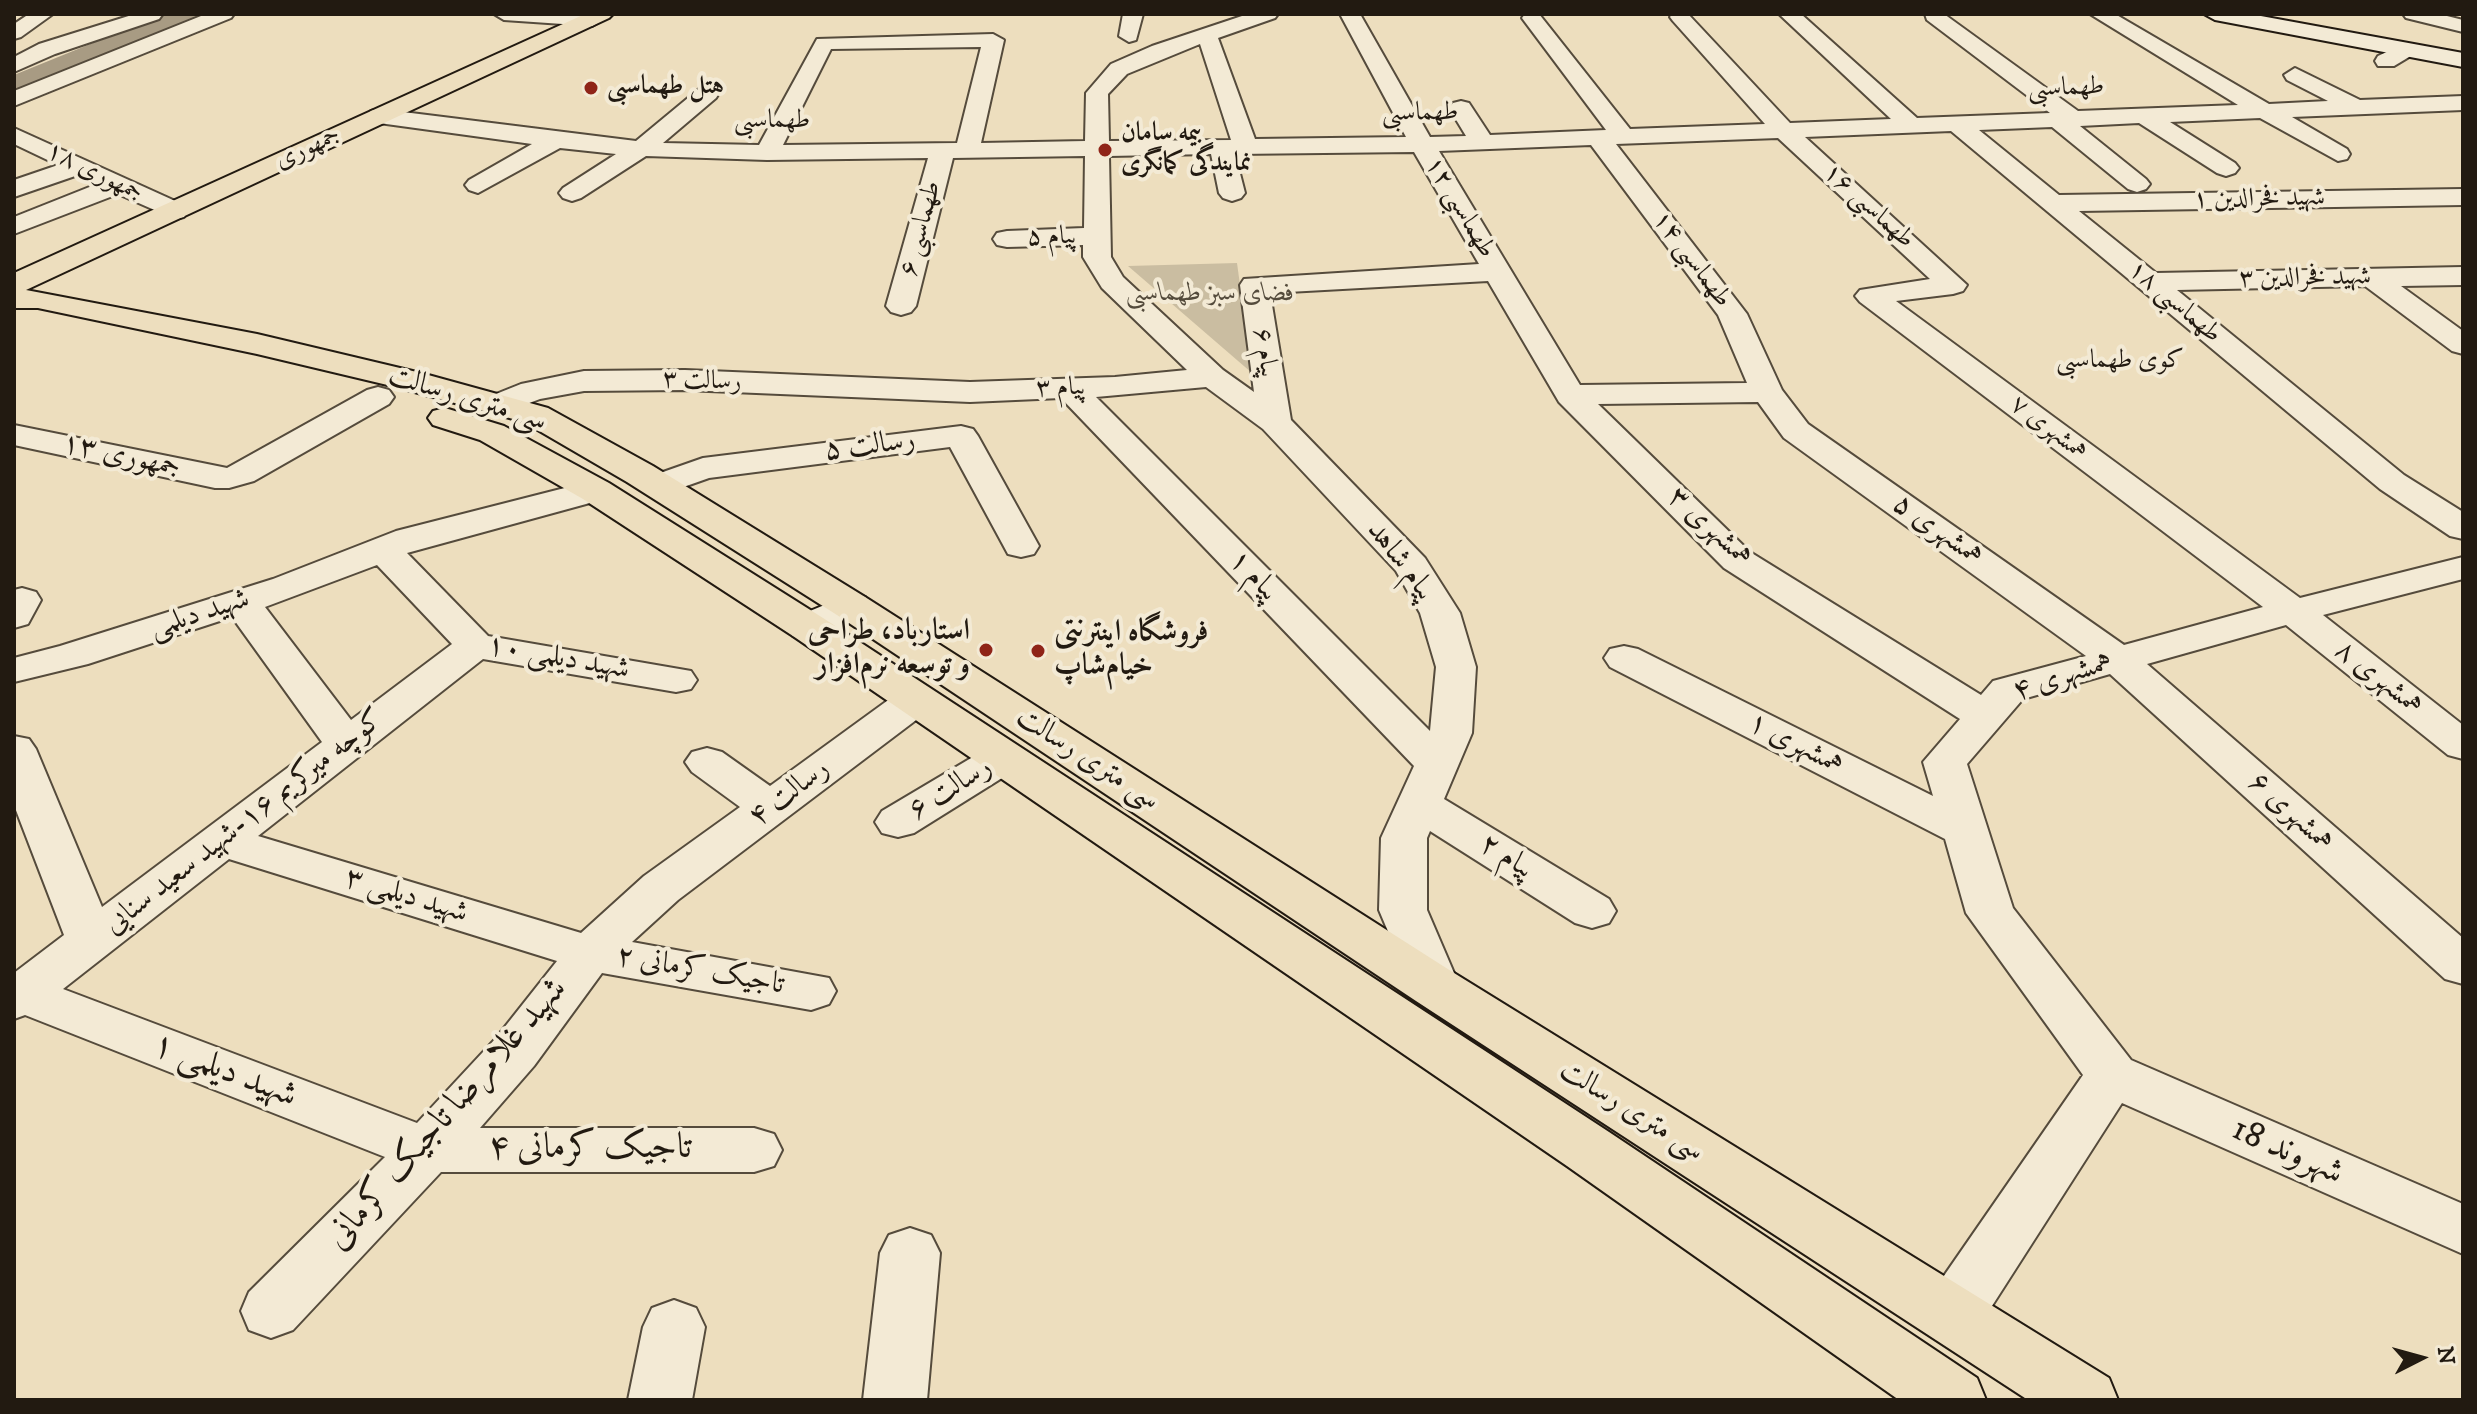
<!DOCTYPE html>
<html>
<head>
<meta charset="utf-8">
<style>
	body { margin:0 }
	#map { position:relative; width:2477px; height:1414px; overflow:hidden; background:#eddebe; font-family:"IM FELL DW Pica",serif }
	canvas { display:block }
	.frame { position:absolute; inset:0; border:16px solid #221a11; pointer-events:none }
	.north { position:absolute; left:2381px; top:1318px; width:80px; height:80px; -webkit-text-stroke:6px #f3ead5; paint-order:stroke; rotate:84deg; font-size:22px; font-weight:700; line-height:32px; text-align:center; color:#221a11 }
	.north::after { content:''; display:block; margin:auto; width:28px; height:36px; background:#221a11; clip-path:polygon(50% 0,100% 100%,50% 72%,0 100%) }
</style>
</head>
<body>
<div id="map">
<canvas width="2477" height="1414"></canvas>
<div class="frame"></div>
<div class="north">N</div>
</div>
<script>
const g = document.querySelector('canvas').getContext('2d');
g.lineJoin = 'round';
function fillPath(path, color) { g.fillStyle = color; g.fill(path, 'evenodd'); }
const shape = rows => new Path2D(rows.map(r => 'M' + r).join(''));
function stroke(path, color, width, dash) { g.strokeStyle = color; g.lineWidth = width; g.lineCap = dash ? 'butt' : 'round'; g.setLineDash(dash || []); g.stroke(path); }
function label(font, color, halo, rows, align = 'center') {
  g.font = font + ' "IM FELL DW Pica",Amiri,serif'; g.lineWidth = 8; g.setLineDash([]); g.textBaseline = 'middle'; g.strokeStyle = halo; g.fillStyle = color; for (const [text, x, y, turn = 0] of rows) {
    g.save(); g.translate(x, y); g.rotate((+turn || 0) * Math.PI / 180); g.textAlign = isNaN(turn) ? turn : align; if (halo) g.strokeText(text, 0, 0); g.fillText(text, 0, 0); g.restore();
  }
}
const green = shape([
	[1237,263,1252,373,1128,266]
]);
const river = shape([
	[164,14,209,14,205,21,14,99,14,75,164,14]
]);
const minor = shape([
	[29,14,53,14,21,37,14,39,14,24,29,14],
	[135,14,162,15,159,19,55,54,14,72,14,57,39,44,135,14],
	[206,14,234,14,231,18,14,106,14,91,206,14],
	[494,14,593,14,602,20,592,26,504,20,494,14],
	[1123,14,1143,14,1136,40,1129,42,1119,36,1123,14],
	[1248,14,1278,14,1275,18,1218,38,1255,139,1406,137,1340,14,1360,14,1430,137,1466,136,1449,108,1453,103,1461,101,1469,103,1490,135,1606,130,1522,18,1525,14,1539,14,1630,129,1765,124,1673,21,1670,17,1672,14,1688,14,1790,123,1891,119,1779,14,1801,14,1917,118,2050,113,1927,20,1925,14,1944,14,2078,111,2238,105,2090,14,2115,14,2269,104,2328,101,2287,80,2284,75,2295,68,2360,100,2463,96,2463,110,2292,117,2347,149,2350,154,2347,159,2338,161,2260,118,2170,122,2235,163,2239,168,2235,173,2226,176,2217,173,2139,123,2080,126,2146,179,2150,184,2146,189,2137,192,2128,189,2052,127,1979,130,2059,195,2463,189,2463,205,2079,211,2156,273,2463,267,2463,285,2401,286,2463,331,2463,354,2452,351,2365,286,2177,290,2404,475,2463,512,2463,539,2450,536,2380,489,1951,131,1805,137,1967,285,1963,291,1953,294,1896,301,2300,598,2463,557,2463,579,2323,615,2463,725,2463,759,2448,755,2286,625,2147,664,2463,938,2463,984,2445,979,2110,674,2023,699,1967,764,2013,908,2131,1060,2463,1204,2463,1254,2122,1103,1974,1334,1952,1342,1930,1334,1921,1315,1930,1296,2083,1075,1966,913,1945,839,1610,667,1604,658,1610,649,1624,646,1638,649,1933,796,1923,762,1960,719,1724,568,1559,402,1488,281,1270,293,1291,420,1425,558,1460,613,1476,667,1472,733,1444,799,1609,899,1616,911,1609,923,1592,928,1575,923,1430,831,1427,838,1427,910,1460,987,1453,1000,1435,1005,1417,1000,1379,910,1381,838,1414,766,1061,398,970,402,685,390,584,391,540,399,497,415,486,412,481,405,486,398,521,384,584,371,685,370,970,382,1115,377,1187,370,1102,288,1083,257,1083,245,1007,247,997,245,993,239,997,233,1007,231,1084,228,1085,156,953,158,916,306,911,312,901,315,891,312,886,306,928,158,767,160,646,156,581,198,572,201,563,198,559,193,563,188,616,154,560,148,478,193,469,190,465,185,469,180,532,144,379,123,371,121,367,116,371,111,379,109,636,141,700,88,708,86,716,88,719,93,716,98,663,143,759,145,817,39,993,34,1004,40,981,143,1085,141,1086,93,1111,64,1152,46,1248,14],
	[1200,44,1231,140,1109,141,1108,94,1127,74,1200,44],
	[981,47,957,143,783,145,831,49,981,47],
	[1778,138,1930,279,1860,290,1855,296,1860,302,2263,607,2124,645,1808,424,1782,390,1747,314,1616,144,1778,138],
	[1591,145,1718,315,1747,383,1580,385,1439,151,1591,145],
	[1414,152,1479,264,1244,279,1240,285,1254,392,1223,370,1123,277,1111,257,1109,156,1211,154,1219,193,1223,198,1232,201,1241,198,1245,193,1235,154,1414,152],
	[1206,387,1263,429,1396,571,1420,613,1436,667,1430,731,1096,397,1206,387],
	[1758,402,1784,438,2086,656,1993,681,1981,695,1750,552,1598,404,1758,402],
	[2403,14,2439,14,2463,20,2463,32,2406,18,2403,14],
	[2406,43,2417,49,2414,54,2394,66,2378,66,2375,61,2378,56,2406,43],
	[14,128,184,205,188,211,184,217,175,219,118,194,14,234,14,217,97,184,78,175,14,197,14,180,58,165,14,144,14,128],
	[378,387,389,390,394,397,389,404,254,481,229,488,215,488,14,445,14,425,227,468,367,390,378,387],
	[961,426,973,429,978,436,1039,546,1034,554,1021,557,1008,554,950,447,709,478,658,496,646,492,640,485,646,478,703,458,961,426],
	[596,480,608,484,614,491,608,498,407,553,488,636,691,671,697,680,691,689,676,692,483,659,258,836,581,933,644,876,740,807,692,772,685,762,692,752,707,748,722,752,770,786,902,690,917,686,932,690,938,699,932,708,678,900,632,942,829,978,836,991,829,1004,811,1010,602,973,534,1066,480,1128,754,1128,774,1134,782,1150,774,1166,754,1172,441,1172,293,1330,271,1338,249,1330,241,1311,249,1292,385,1157,25,1015,14,1019,14,973,64,935,14,805,14,736,29,739,36,749,102,907,322,742,232,617,88,664,14,682,14,658,60,646,273,579,396,531,596,480],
	[377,565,452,644,351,720,265,607,377,565],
	[229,859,557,961,496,1038,417,1123,63,989,229,859],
	[22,588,36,592,41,600,28,624,14,628,14,590,22,588],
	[1003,744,1018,748,1025,758,1018,768,914,833,898,837,882,833,875,822,882,811,988,748,1003,744],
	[910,1228,931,1235,940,1253,927,1400,863,1400,880,1253,889,1235,910,1228],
	[674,1300,696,1308,705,1327,692,1400,628,1400,643,1327,652,1308,674,1300]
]);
const secondary = shape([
	[2204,14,2250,14,2463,53,2463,67,2215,20,2204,14],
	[851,594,865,597,871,606,865,615,823,636,808,639,793,636,787,627,793,618,851,594]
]);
const primary = shape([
	[585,14,613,14,609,18,26,290,257,334,421,373,548,408,653,466,865,597,1454,973,2109,1378,2118,1400,2028,1400,1416,1001,837,615,627,482,524,422,400,388,257,354,38,308,14,308,14,273,585,14],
	[445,408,504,426,609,483,823,618,1609,1132,1977,1378,1986,1400,1899,1400,1567,1166,793,636,583,499,480,440,433,425,428,418,433,411,445,408]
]);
const markers = [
	[591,88,8,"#8f2418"],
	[1105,150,8,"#8f2418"],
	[986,650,8,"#8f2418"],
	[1038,651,8,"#8f2418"]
];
const farPoinames = [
	["هتل طهماسبی",607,88],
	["بیمه سامان",1121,135],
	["نمایندگی کمانگری",1121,165]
];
const farStreetnames = [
	["طهماسبی",2066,89,-2],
	["طهماسبی",1420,114,-1],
	["طهماسبی",772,122],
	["جمهوری",308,149,-25],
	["جمهوری ۱۸",94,173,26],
	["۱ شهید فخرالدین",2259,200,-1],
	["۱۶ طهماسبی",1868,207,42],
	["۱۲ طهماسبی",1459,208,59],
	["۶ طهماسبی",922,229,-75],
	["۵ پیام",1052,238,-2],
	["۱۴ طهماسبی",1691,260,53],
	["۳ شهید فخرالدین",2305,279,-1],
	["۱۸ طهماسبی",2174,303,40],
	["۶ پیام",1264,353,81],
	["۳ رسالت",702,382,2],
	["۳ پیام",1061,389,-2],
	["۷ همشهری",2048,429,37]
];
const farParknames = [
	["فضای سبز طهماسبی",1210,295]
];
const farNeighbourhoodnames = [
	["کوی طهماسبی",2120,362]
];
const streetNames = [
	["سی متری رسالت",467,400,17],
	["۵ رسالت",870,447,-7],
	["۱۳ جمهوری",121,457,12],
	["۳ همشهری",1709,528,42],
	["۵ همشهری",1937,531,35],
	["پیام شاهد",1400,562,52],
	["۱ پیام",1253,577,46],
	["شهید دیلمی",200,615,-18],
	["۱۰ شهید دیلمی",558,659,10],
	["همشهری ۴",2063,678,-18],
	["۸ همشهری",2378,679,38],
	["۱ همشهری",1795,745,27],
	["سی متری رسالت",1087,760,33],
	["۶ رسالت",951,790,-32],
	["۴ رسالت",790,794,-37],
	["۶ همشهری",2290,813,42],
	["کوچه میرکریم ۱۶-شهید سعید سنایی",245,823,-38],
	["۲ پیام",1506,858,32],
	["شهید دیلمی ۳",406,897,17],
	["تاجیک کرمانی ۲",700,972,10],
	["سی متری رسالت",1631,1112,32]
];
const poiNames = [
	["استارباد، طراحی",970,633],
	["و توسعه نرم‌افزار",970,667],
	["فروشگاه اینترنتی",1054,634,"left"],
	["خیام‌شاپ",1054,668,"left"]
];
const nearStreetnames = [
	["شهید دیلمی ۱",224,1072,21],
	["شهید غلامرضا تاجیک کرمانی",448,1115,-49],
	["تاجیک کرمانی ۴",590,1150],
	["شهروند 18",2287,1153,24]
];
fillPath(green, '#cabda1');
fillPath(river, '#a89b83');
stroke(minor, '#554b3c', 4);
stroke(secondary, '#221a11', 4);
stroke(primary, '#221a11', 4);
fillPath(minor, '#f3ead5');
fillPath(secondary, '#f3ead5');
fillPath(primary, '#eddebe');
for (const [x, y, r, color] of markers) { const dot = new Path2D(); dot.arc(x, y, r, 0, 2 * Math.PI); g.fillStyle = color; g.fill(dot); stroke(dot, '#f3ead5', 3); }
label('bold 26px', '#221a11', '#f3ead5', farPoinames, 'left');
label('26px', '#221a11', '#f3ead5', farStreetnames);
label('italic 26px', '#544b3c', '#f3ead5', farParknames);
label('26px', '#221a11', '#f3ead5', farNeighbourhoodnames);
label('30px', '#221a11', '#f3ead5', streetNames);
label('bold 30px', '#221a11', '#f3ead5', poiNames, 'right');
label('36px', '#221a11', '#f3ead5', nearStreetnames);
</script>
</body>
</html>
